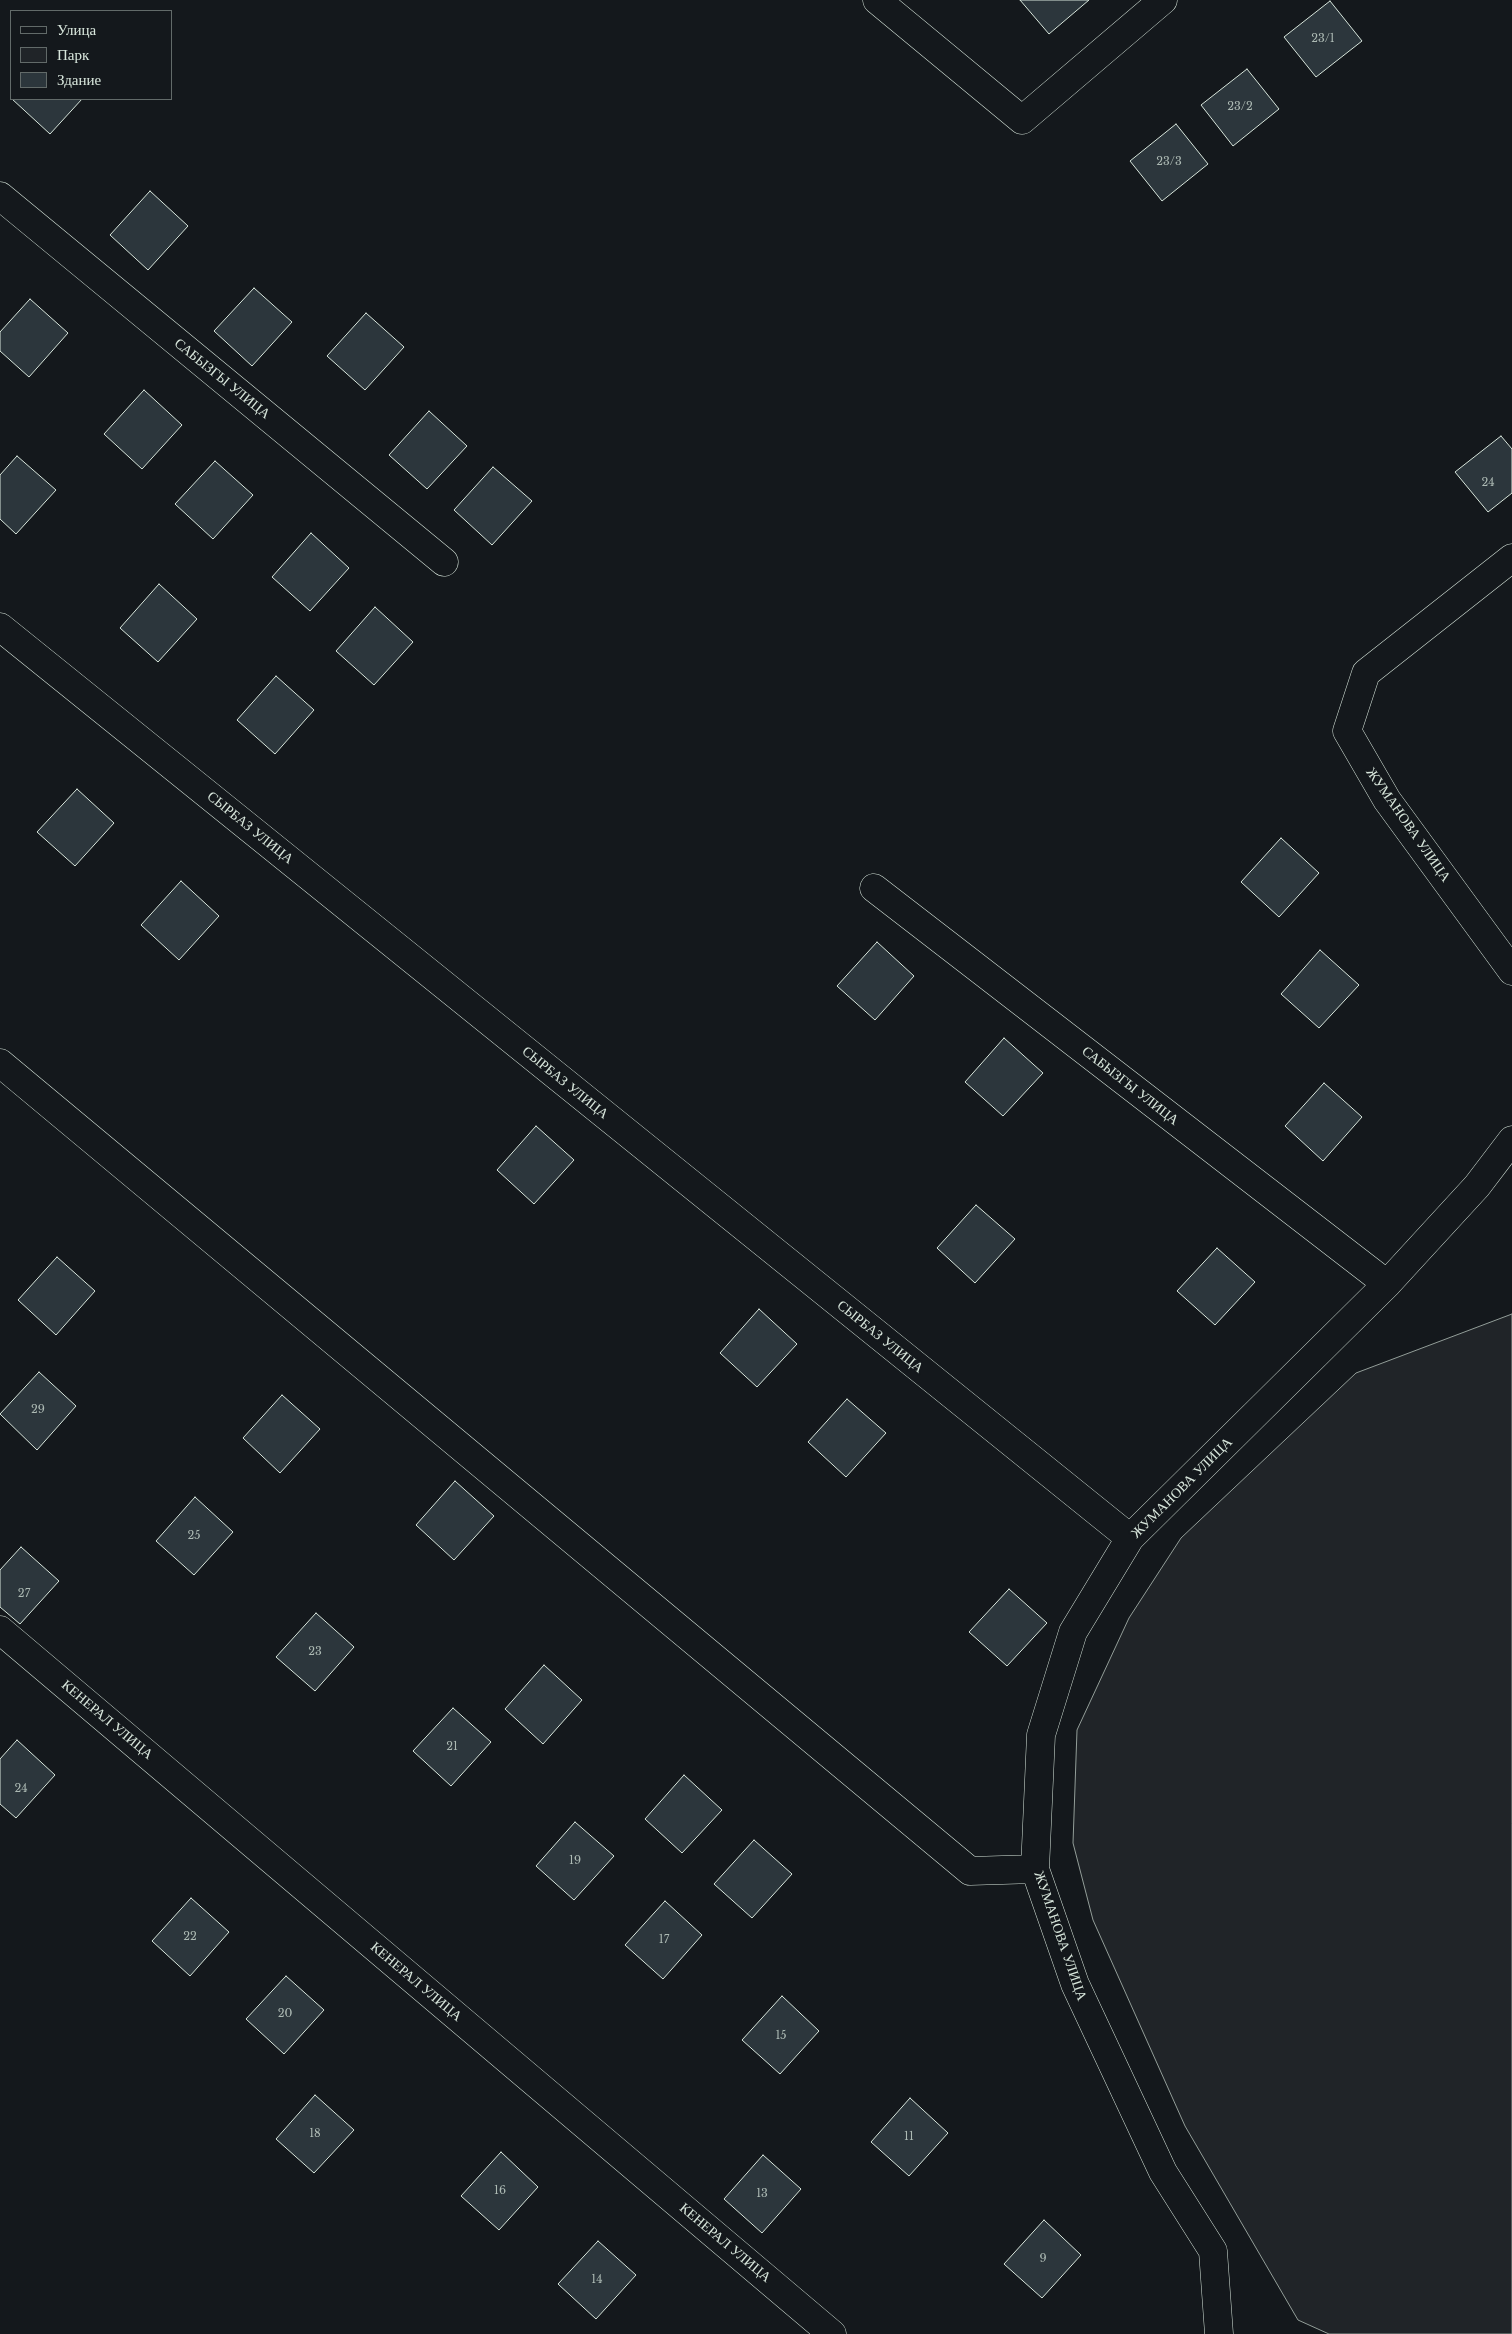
<!DOCTYPE html>
<html>
<head>
<meta charset="utf-8">
<style>
	body { margin:0 }
	#map { position:relative; width:1512px; height:2334px; overflow:hidden; background:#14181c; font-family:"Libre Baskerville",serif }
	canvas { display:block }
	.legend { position:absolute; left:10px; top:10px; width:162px; height:90px; box-sizing:border-box; background:#14181c; border:1px solid #626a69; margin:0; padding:6px 9px; list-style:none; font-size:15px; color:#d8e6dc }
	.legend li { display:flex; align-items:center; gap:10px; height:25px }
	.legend b { width:25px; border:1px solid #626a69 }
</style>
</head>
<body>
<div id="map">
<canvas width="1512" height="2334"></canvas>
<ul class="legend">
<li><b style="height:6px;background:#14181c"></b>Улица</li>
<li><b style="height:14px;background:#202428"></b>Парк</li>
<li><b style="height:14px;background:#2c363c"></b>Здание</li>
</ul>
</div>
<script>
const g = document.querySelector('canvas').getContext('2d');
g.lineJoin = 'round';
function fillPath(path, color) { g.fillStyle = color; g.fill(path, 'evenodd'); }
const shape = rows => new Path2D(rows.map(r => 'M' + r).join(''));
function stroke(path, color, width, dash) { g.strokeStyle = color; g.lineWidth = width; g.lineCap = dash ? 'butt' : 'round'; g.setLineDash(dash || []); g.stroke(path); }
function label(font, color, halo, rows, align = 'center') {
  g.font = font + ' "Libre Baskerville",serif'; g.lineWidth = 4; g.setLineDash([]); g.textBaseline = 'middle'; g.strokeStyle = halo; g.fillStyle = color; for (const [text, x, y, turn = 0] of rows) {
    g.save(); g.translate(x, y); g.rotate((+turn || 0) * Math.PI / 180); g.textAlign = isNaN(turn) ? turn : align; if (halo) g.strokeText(text, 0, 0); g.fillText(text, 0, 0); g.restore();
  }
}
const green = shape([
	[1512,1314,1512,2334,1329,2334,1298,2320,1185,2126,1093,1920,1073,1843,1077,1730,1129,1618,1181,1538,1356,1373,1512,1314]
]);
const building = shape([
	[1020,0,1089,0,1049,34,1020,0],
	[1330,1,1362,41,1316,77,1284,37,1330,1],
	[1247,69,1279,109,1233,146,1201,105,1247,69],
	[12,99,82,99,50,134,12,99],
	[1176,124,1208,164,1162,201,1130,161,1176,124],
	[150,191,188,226,148,270,110,235,150,191],
	[254,288,292,322,252,366,214,331,254,288],
	[30,299,68,333,29,377,0,351,0,332,30,299],
	[366,313,404,347,365,390,327,356,366,313],
	[144,390,182,425,142,469,104,434,144,390],
	[429,411,467,446,427,489,389,455,429,411],
	[1501,436,1512,449,1512,493,1488,512,1455,472,1501,436],
	[17,456,56,490,16,534,0,519,0,475,17,456],
	[215,461,253,495,213,539,175,504,215,461],
	[493,467,532,501,492,545,454,510,493,467],
	[311,533,349,568,310,611,272,577,311,533],
	[159,584,197,619,158,662,120,628,159,584],
	[375,607,413,642,374,685,336,651,375,607],
	[276,676,314,710,275,754,237,720,276,676],
	[77,789,114,823,75,866,37,832,77,789],
	[1281,838,1319,873,1279,917,1241,882,1281,838],
	[181,881,219,916,179,960,141,925,181,881],
	[877,942,914,976,875,1020,837,986,877,942],
	[1320,950,1359,985,1319,1028,1281,994,1320,950],
	[1004,1038,1043,1073,1003,1116,965,1082,1004,1038],
	[1324,1083,1362,1117,1323,1161,1285,1126,1324,1083],
	[536,1126,574,1160,534,1204,497,1170,536,1126],
	[976,1205,1015,1239,975,1283,937,1248,976,1205],
	[1217,1248,1255,1282,1215,1325,1177,1291,1217,1248],
	[57,1257,95,1291,56,1335,18,1300,57,1257],
	[759,1309,797,1344,757,1387,720,1353,759,1309],
	[39,1372,76,1406,37,1450,0,1414,39,1372],
	[282,1395,320,1429,280,1473,243,1438,282,1395],
	[847,1399,886,1433,846,1477,808,1442,847,1399],
	[455,1481,494,1516,454,1560,416,1525,455,1481],
	[195,1497,233,1532,194,1575,156,1541,195,1497],
	[21,1547,59,1581,20,1624,0,1607,0,1570,21,1547],
	[1009,1589,1047,1623,1007,1666,969,1632,1009,1589],
	[316,1613,354,1647,315,1691,276,1657,316,1613],
	[544,1665,582,1700,543,1744,505,1709,544,1665],
	[453,1708,491,1742,451,1786,413,1751,453,1708],
	[17,1740,55,1775,16,1818,0,1804,0,1759,17,1740],
	[684,1775,722,1810,682,1853,645,1819,684,1775],
	[575,1822,614,1856,574,1900,536,1866,575,1822],
	[754,1840,792,1874,752,1918,714,1884,754,1840],
	[191,1898,229,1932,190,1976,152,1941,191,1898],
	[665,1901,702,1935,663,1979,625,1945,665,1901],
	[286,1976,324,2010,284,2054,246,2019,286,1976],
	[782,1996,819,2031,780,2074,742,2040,782,1996],
	[315,2095,354,2130,314,2173,276,2139,315,2095],
	[910,2098,948,2133,909,2176,871,2142,910,2098],
	[501,2152,538,2187,499,2230,461,2196,501,2152],
	[763,2155,801,2189,762,2233,724,2199,763,2155],
	[1044,2220,1081,2255,1042,2298,1004,2264,1044,2220],
	[598,2241,636,2275,596,2319,558,2284,598,2241]
]);
const minor = shape([
	[877,0,1022,120,1163,0],
	[0,196,444,562],
	[1512,558,1366,673,1347,731,1387,800,1512,971],
	[0,627,1130,1538],
	[874,888,1387,1284],
	[0,1063,970,1871,1035,1869],
	[0,1630,832,2334],
	[1219,2334,1213,2251,1163,2172,1075,1984,1035,1869,1041,1735,1073,1632,1130,1538,1387,1284,1477,1186,1512,1140]
]);
const numberNames = [
	["23/1",1323,39],
	["23/2",1240,107],
	["23/3",1169,162],
	["24",1488,483],
	["29",38,1410],
	["25",194,1536],
	["27",24,1594],
	["23",315,1652],
	["21",452,1747],
	["24",21,1789],
	["19",575,1861],
	["22",190,1937],
	["17",664,1940],
	["20",285,2014],
	["15",781,2036],
	["18",315,2134],
	["11",909,2137],
	["16",500,2191],
	["13",762,2194],
	["9",1043,2259],
	["14",597,2280]
];
const streetNames = [
	["САБЫЗГЫ УЛИЦА",222,379,39],
	["ЖУМАНОВА УЛИЦА",1408,825,55],
	["СЫРБАЗ УЛИЦА",250,828,39],
	["СЫРБАЗ УЛИЦА",565,1083,39],
	["САБЫЗГЫ УЛИЦА",1130,1086,38],
	["СЫРБАЗ УЛИЦА",880,1337,39],
	["ЖУМАНОВА УЛИЦА",1182,1488,-45],
	["КЕНЕРАЛ УЛИЦА",107,1720,40],
	["ЖУМАНОВА УЛИЦА",1060,1936,71],
	["КЕНЕРАЛ УЛИЦА",416,1982,40],
	["КЕНЕРАЛ УЛИЦА",725,2243,40]
];
fillPath(green, '#202428');
stroke(green, '#939e99', 1);
fillPath(building, '#2c363c');
stroke(building, '#d8e6dc', 1);
stroke(minor, '#d8e6dc', 29);
stroke(minor, '#14181c', 28);
label('11px', '#adbab4', null, numberNames);
label('14px', '#d8e6dc', '#14181c', streetNames);
</script>
</body>
</html>
